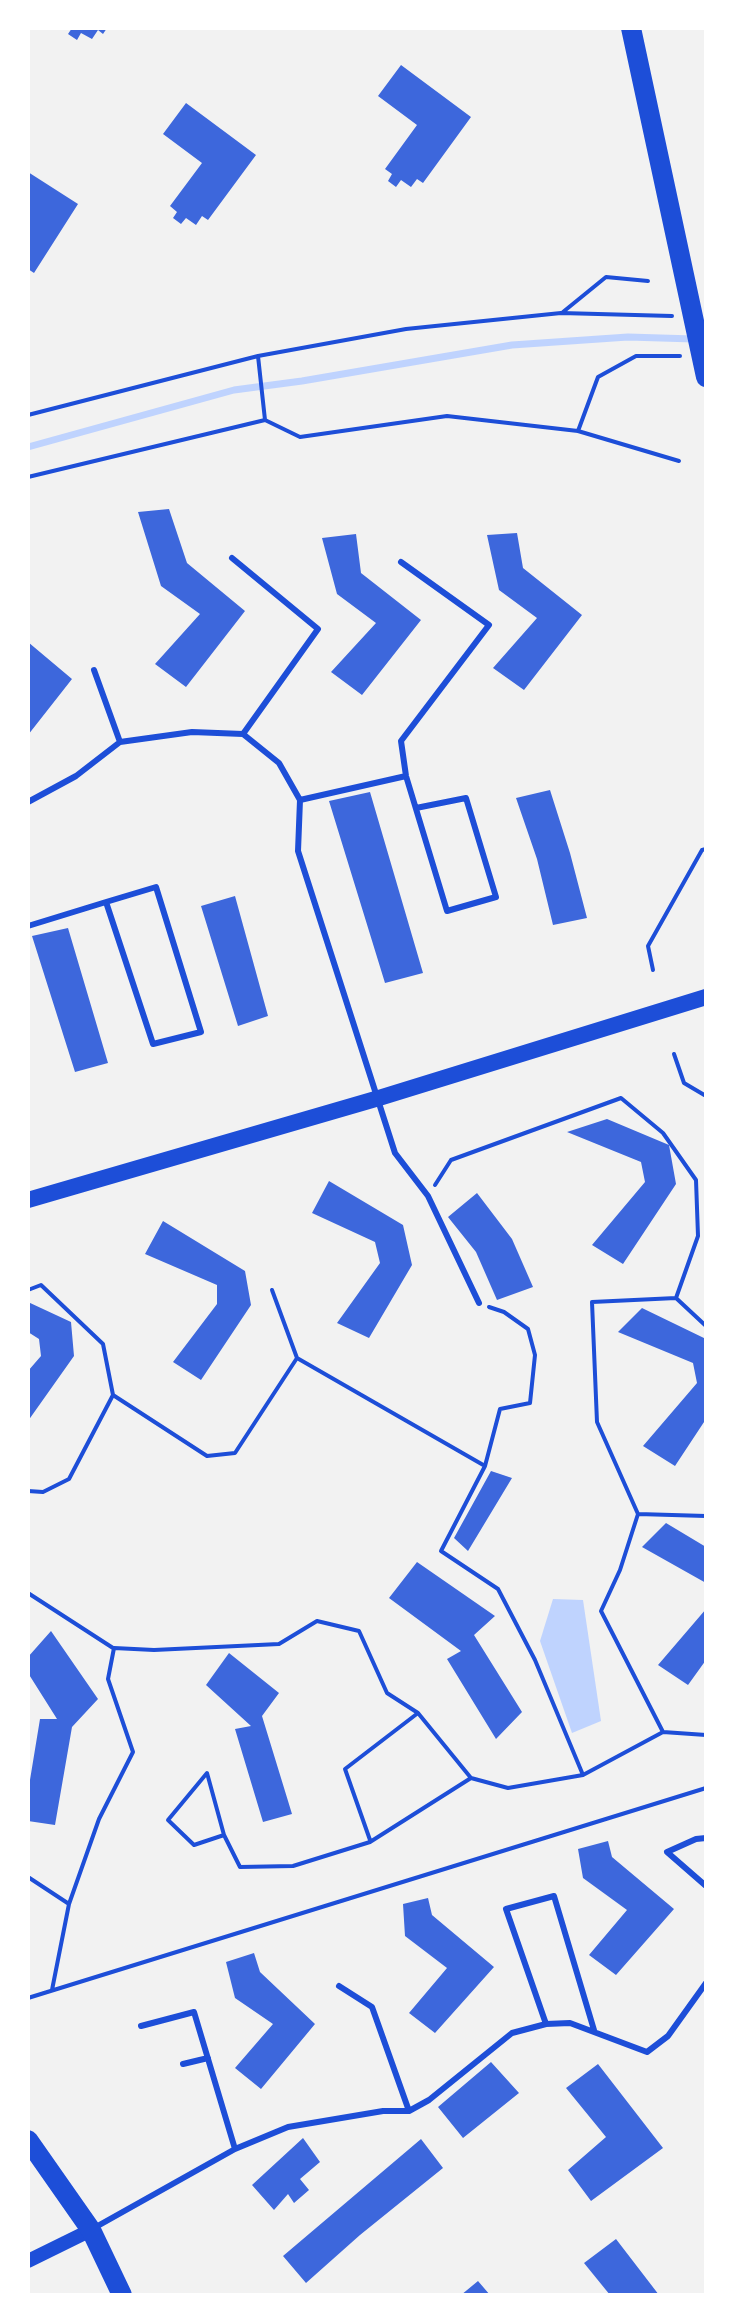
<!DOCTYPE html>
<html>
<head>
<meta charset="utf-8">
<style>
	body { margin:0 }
	#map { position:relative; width:734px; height:2323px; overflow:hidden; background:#f2f2f2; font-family:Rubik,sans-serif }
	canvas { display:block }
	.frame { position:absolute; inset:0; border:30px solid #fff; pointer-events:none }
</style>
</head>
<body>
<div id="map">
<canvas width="734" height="2323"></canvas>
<div class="frame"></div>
</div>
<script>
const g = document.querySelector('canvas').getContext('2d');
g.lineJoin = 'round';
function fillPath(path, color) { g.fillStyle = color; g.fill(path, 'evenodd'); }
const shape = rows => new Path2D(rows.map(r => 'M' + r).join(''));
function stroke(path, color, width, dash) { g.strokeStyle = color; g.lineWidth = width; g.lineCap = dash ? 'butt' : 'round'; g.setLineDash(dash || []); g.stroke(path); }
const water = shape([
	[553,1599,583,1600,601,1721,572,1733,540,1641]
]);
const stream = shape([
	[28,447,234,390,302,381,512,345,628,337,694,339]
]);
const building = shape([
	[72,28,107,28,103,34,98,30,92,39,81,33,77,40,68,34],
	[401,65,471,117,423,183,417,179,411,187,401,180,396,187,388,181,392,174,385,169,417,125,378,96],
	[186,103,256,155,208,220,202,216,196,225,186,218,181,224,173,218,177,212,170,206,202,163,163,134],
	[28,172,78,204,34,273,28,269],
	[169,509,187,563,245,611,186,687,155,664,200,614,161,586,138,512],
	[517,533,523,568,582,615,524,690,493,668,537,618,499,590,487,535],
	[356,534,361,573,421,620,362,695,331,672,376,623,337,594,322,538],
	[28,642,72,679,28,735],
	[550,790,570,853,587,918,553,925,537,859,516,798],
	[370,792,423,973,385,983,329,801],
	[235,896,268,1016,238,1026,201,906],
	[68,928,108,1063,75,1072,32,936],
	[607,1119,669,1145,676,1184,623,1264,592,1245,645,1182,641,1162,567,1132],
	[329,1181,403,1225,412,1265,369,1338,337,1323,380,1263,375,1242,312,1213],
	[477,1193,512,1239,533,1287,497,1300,476,1252,448,1217],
	[163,1221,245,1271,251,1305,201,1380,173,1362,217,1304,217,1285,145,1254],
	[28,1302,71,1322,74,1356,28,1421,28,1371,41,1356,39,1339,28,1332],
	[642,1308,706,1339,706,1419,675,1466,643,1446,697,1383,693,1363,618,1332],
	[491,1471,512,1478,468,1551,454,1538],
	[666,1523,706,1547,706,1583,642,1547],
	[417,1562,495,1616,474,1635,522,1712,496,1739,447,1659,461,1651,389,1598],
	[706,1609,706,1660,688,1685,658,1665],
	[51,1631,98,1699,72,1727,55,1825,28,1821,28,1792,40,1719,57,1719,28,1673,28,1657],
	[229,1653,279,1693,262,1716,292,1814,263,1822,235,1729,251,1726,206,1685],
	[608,1841,612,1857,674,1909,616,1975,589,1955,627,1910,583,1878,578,1849],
	[428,1898,432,1915,494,1967,435,2033,409,2013,447,1968,405,1936,403,1904],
	[254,1953,260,1972,315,2024,261,2089,235,2068,273,2024,235,1998,226,1962],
	[491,2062,519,2093,463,2138,438,2107],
	[598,2064,663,2148,591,2201,568,2170,606,2137,566,2088],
	[303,2138,320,2162,300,2179,309,2190,294,2203,288,2194,274,2210,252,2185],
	[421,2139,443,2168,360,2235,306,2283,283,2256],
	[616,2239,659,2295,610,2295,584,2263],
	[478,2281,490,2295,461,2295]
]);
const path = shape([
	[563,312,606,277,648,281],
	[258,356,265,420],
	[28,415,258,356,406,329,561,313,672,316],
	[578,431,598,377,636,356,680,356],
	[28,477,265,420,300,437,447,416,578,431,679,461],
	[653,970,648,946,702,850,706,849],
	[674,1054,684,1083,706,1096],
	[435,1185,451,1160,621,1098,663,1133,696,1180,698,1236,676,1298,706,1326],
	[28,1290,41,1285,103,1344,113,1395,207,1456,235,1453,297,1358,485,1466],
	[272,1290,297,1358],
	[489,1307,504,1312,528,1329,535,1355,530,1403,500,1409,485,1466,441,1551,498,1589,535,1660,583,1775],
	[28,1491,43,1492,69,1479,113,1395],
	[638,1514,597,1422,592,1302,676,1298],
	[28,1593,113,1648],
	[663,1732,601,1611,620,1570,638,1514,706,1516],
	[224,1835,194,1845,168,1820,207,1773,224,1835,240,1867,293,1866,370,1842,471,1778,508,1788,583,1775,663,1732,706,1735],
	[370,1840,345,1769,418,1713,471,1778],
	[28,1877,69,1904],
	[52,1990,69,1904,99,1819,133,1752,108,1679,114,1648,154,1650,279,1644,317,1621,359,1631,387,1693,418,1713],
	[28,1998,706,1788]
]);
const service = shape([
	[232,558,318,629,243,734],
	[401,562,489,625,401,741,406,776,447,911,496,897,466,798,416,808],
	[94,670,120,742],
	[300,800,406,776],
	[28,802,76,776,120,742,192,732,243,734,279,763,300,800,298,851,395,1153,428,1196,479,1303],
	[28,926,106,902,156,887,201,1032,153,1044,106,902],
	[706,1838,696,1839,667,1852,706,1886],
	[339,1986,372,2007,409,2111],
	[546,2024,506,1909,554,1896,594,2030],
	[141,2026,194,2012,235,2149],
	[183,2064,208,2058],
	[94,2228,235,2149,288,2127,383,2111,409,2111,429,2100,512,2033,546,2024,570,2023,647,2052,668,2036,706,1983]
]);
const tertiary = shape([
	[28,2261,91,2230]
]);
const secondary = shape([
	[28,1200,379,1098,706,997]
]);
const primary = shape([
	[631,28,706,377],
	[28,2140,91,2230,122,2295]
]);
fillPath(water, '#bfd3fe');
stroke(stream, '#bfd3fe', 7);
fillPath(building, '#3d67dc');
stroke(path, '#1d4ed8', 4);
stroke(service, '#1d4ed8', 6);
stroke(tertiary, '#1d4ed8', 14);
stroke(secondary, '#1d4ed8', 16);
stroke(primary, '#1d4ed8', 20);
</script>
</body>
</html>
